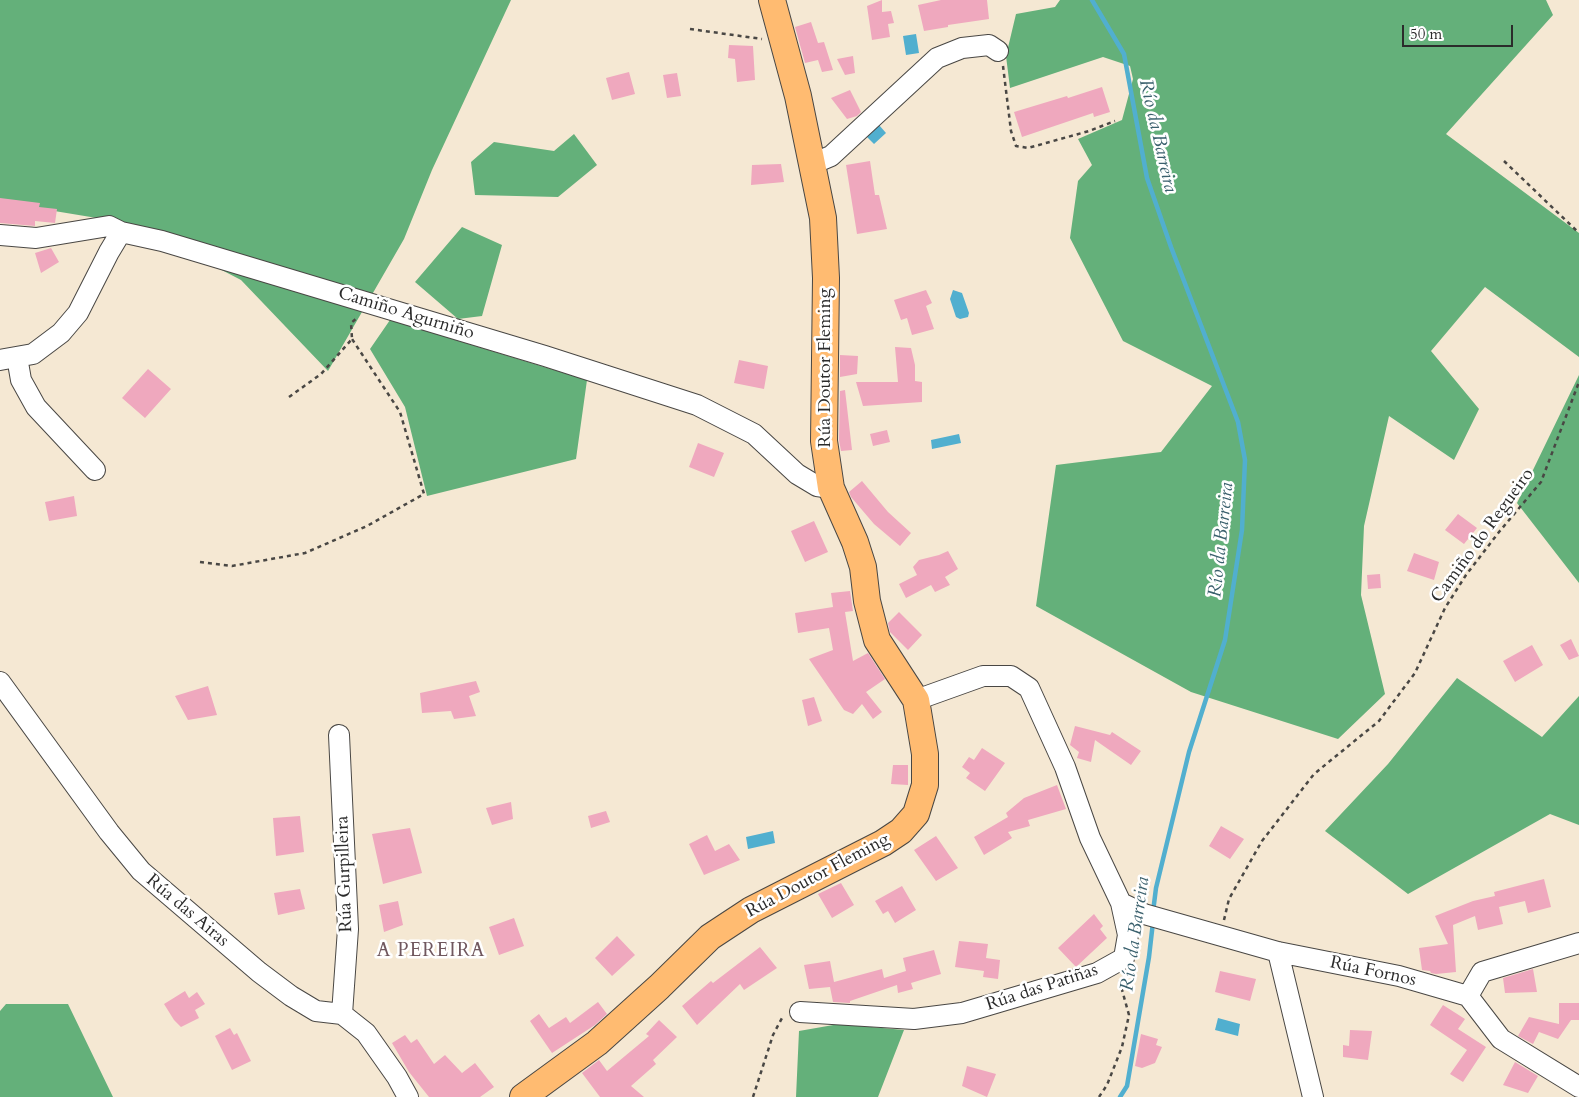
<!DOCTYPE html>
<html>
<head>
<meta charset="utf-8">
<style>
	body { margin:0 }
	#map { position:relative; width:1579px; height:1097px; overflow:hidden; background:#f5e8d3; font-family:Cardo,serif }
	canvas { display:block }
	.scale { position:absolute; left:1402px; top:25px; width:111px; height:22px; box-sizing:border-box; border:2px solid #2b2b2b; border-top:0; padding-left:6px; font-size:15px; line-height:18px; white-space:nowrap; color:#2b2b2b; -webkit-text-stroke:4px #fff; paint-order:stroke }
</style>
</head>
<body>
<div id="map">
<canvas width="1579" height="1097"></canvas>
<div class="scale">50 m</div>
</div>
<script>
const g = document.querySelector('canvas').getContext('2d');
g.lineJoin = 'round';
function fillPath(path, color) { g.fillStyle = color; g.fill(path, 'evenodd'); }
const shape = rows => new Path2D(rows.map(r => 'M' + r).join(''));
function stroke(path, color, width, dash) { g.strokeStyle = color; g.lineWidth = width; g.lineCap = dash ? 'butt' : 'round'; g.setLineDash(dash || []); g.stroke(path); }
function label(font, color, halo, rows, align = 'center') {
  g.font = font + ' Cardo,serif'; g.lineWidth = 5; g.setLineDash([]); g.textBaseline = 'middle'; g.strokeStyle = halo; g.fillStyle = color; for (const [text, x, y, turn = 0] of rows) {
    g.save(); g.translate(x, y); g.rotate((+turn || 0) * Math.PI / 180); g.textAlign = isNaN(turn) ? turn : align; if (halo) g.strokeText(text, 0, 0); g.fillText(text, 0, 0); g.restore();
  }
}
const forest = shape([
	[0,0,511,0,432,170,404,239,328,371,241,280,133,224,0,202],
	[1060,0,1546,0,1553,15,1446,134,1579,233,1579,357,1485,287,1431,351,1479,409,1454,460,1389,416,1364,526,1361,595,1385,694,1338,739,1191,692,1036,606,1056,465,1161,452,1212,386,1123,341,1070,238,1078,181,1092,165,1078,139,1122,120,1133,79,1130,66,1103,57,1010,88,1006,56,1016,14,1055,7],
	[574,134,597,165,558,197,475,195,471,162,494,142,554,151],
	[462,227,502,245,482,316,458,319,415,282],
	[390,320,587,380,576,459,427,496,405,407,370,349],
	[1579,375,1579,583,1517,503],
	[1457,678,1542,737,1579,696,1579,825,1550,814,1408,894,1325,831,1388,764],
	[6,1004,68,1004,113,1097,0,1097,0,1011],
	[839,1024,904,1030,878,1097,796,1097,799,1031]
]);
const water = shape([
	[916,34,919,53,906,55,903,36],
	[879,125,886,133,874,144,866,136],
	[953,290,962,293,969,313,968,317,960,319,956,317,950,299],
	[959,434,961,443,932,449,931,440],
	[773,831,775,843,748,849,746,837],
	[1218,1018,1240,1024,1238,1036,1215,1030]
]);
const stream = shape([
	[1092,0,1124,54,1147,178,1171,247,1238,422,1245,460,1242,530,1225,640,1189,752,1156,888,1153,912],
	[1120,1097,1127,1086,1149,957,1153,922]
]);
const building = shape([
	[882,0,882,12,891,11,894,23,888,24,890,37,872,40,867,6],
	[941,0,987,0,989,19,948,25,948,27,924,31,918,5],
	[811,22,818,43,824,42,833,70,822,72,818,60,805,63,795,27],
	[729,45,753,46,755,80,737,82,735,59,728,58],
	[853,56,855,73,845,75,837,59],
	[629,72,635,94,612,100,606,78],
	[677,73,681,96,667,98,663,75],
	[1102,87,1110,112,1094,117,1093,113,1022,137,1014,112,1067,96,1068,98],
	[850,90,861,112,857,116,847,119,831,98],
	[870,161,875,195,879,195,887,229,857,234,846,165],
	[781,164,784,182,751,185,752,165],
	[0,198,40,203,39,207,57,209,55,223,35,221,35,226,0,223],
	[51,248,59,262,41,273,35,253],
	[926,290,932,303,926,306,934,329,912,335,907,318,901,320,894,300],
	[895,347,911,348,915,365,915,381,922,382,922,402,863,406,856,382,898,382],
	[840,355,858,356,857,374,840,377],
	[739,360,768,366,764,389,734,383],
	[148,369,171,389,145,418,122,398],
	[845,390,852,450,841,451,839,440,840,391],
	[887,430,890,442,873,446,870,434],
	[698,443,724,453,714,477,689,467],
	[862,481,888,512,911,533,900,546,874,524,851,497,849,492],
	[74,496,77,516,49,521,45,502],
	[1458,514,1477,528,1464,544,1445,530],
	[814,521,828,552,805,562,791,531],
	[948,551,958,569,945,577,950,585,935,592,931,585,906,598,899,584,917,575,913,567,919,560,939,555],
	[1414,553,1439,562,1434,580,1407,571],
	[1380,574,1381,588,1368,589,1367,575],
	[850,591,853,611,845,612,853,661,868,653,885,679,866,692,882,712,873,719,862,704,853,714,844,710,809,659,833,650,829,628,798,633,795,613,833,607,831,593],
	[899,612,922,635,908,650,890,632,888,623],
	[1571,639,1579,656,1569,660,1560,645],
	[1532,645,1543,665,1515,682,1503,661],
	[476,681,480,692,469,696,476,716,454,719,451,711,422,713,420,693],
	[208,686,217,715,188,720,175,696],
	[814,697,822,721,808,726,802,700],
	[1075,726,1110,735,1112,732,1141,751,1131,765,1095,740,1091,762,1077,758,1079,752,1070,745],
	[982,748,1005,763,985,791,966,778,970,773,962,767,969,757,974,760],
	[893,765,908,765,908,785,891,784],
	[1057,785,1066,809,1028,820,1030,826,1008,832,1012,838,984,855,974,837,1008,817,1006,813,1024,798],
	[511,802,513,819,492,825,486,808],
	[606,811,610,822,591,828,588,816],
	[300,816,304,852,276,856,273,818],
	[1221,826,1244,839,1230,859,1209,846],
	[410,828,422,873,383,884,372,834],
	[707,835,715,851,729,844,740,860,704,875,689,844],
	[936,836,958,868,936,881,914,850],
	[1544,879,1551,907,1528,913,1525,901,1499,907,1503,924,1478,930,1475,916,1453,925,1456,972,1436,974,1431,973,1430,971,1422,970,1419,948,1448,944,1435,916,1473,901,1495,896,1494,892],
	[841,883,854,905,832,918,818,894],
	[902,886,916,910,895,923,888,911,883,914,875,901],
	[300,889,305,909,278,915,274,893],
	[398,901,403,925,384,932,379,905],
	[1094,914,1103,926,1100,929,1107,938,1076,967,1058,948],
	[514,918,524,946,499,955,489,927],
	[617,936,635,955,612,976,595,958],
	[959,941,988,944,986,958,1000,960,998,979,983,977,984,971,955,967],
	[760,947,777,968,744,990,740,984,697,1025,682,1006,711,981,713,983],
	[934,950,941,974,911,983,913,989,898,993,897,985,850,1001,850,1003,833,1002,830,987,809,989,804,965,830,961,834,982,882,969,884,978,906,971,903,958],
	[1533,969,1537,992,1505,993,1503,978],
	[1220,971,1256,979,1250,1001,1215,992],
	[185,991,189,998,197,992,205,1004,195,1010,199,1018,181,1027,174,1020,164,1004],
	[598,1002,607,1014,595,1025,552,1053,530,1021,539,1014,549,1028,566,1017,570,1023],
	[1559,1003,1579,1003,1579,1020,1571,1020,1558,1039,1539,1032,1533,1044,1518,1036,1529,1017,1559,1024],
	[1443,1005,1465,1019,1458,1029,1486,1047,1463,1082,1450,1074,1467,1050,1430,1025],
	[659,1020,677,1037,653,1060,656,1064,631,1086,644,1097,600,1097,582,1073,599,1060,607,1071,649,1036,646,1034],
	[230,1028,234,1035,237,1033,251,1061,232,1070,215,1036],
	[1350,1030,1372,1031,1368,1060,1343,1057,1343,1045,1349,1046],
	[1141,1034,1158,1039,1156,1045,1162,1047,1155,1063,1142,1068,1135,1066],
	[405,1035,411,1043,417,1039,434,1064,445,1055,462,1073,475,1063,494,1087,480,1097,429,1097,409,1072,392,1043],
	[1515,1062,1538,1076,1528,1093,1503,1085],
	[967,1066,996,1074,987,1097,962,1086]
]);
const path = shape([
	[690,29,762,39],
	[1003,66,1011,131,1016,146,1028,148,1089,131,1115,121],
	[1504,161,1579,233],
	[289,397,321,374,352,339,351,323,358,317],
	[200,562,232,566,305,553,367,526,424,494,400,412,352,339],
	[1224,920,1229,899,1262,841,1314,774,1379,721,1415,673,1445,608,1466,575,1499,532,1541,482,1579,382],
	[753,1097,773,1035,782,1018,784,1018],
	[1099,1097,1107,1085,1122,1047,1129,1015,1119,979]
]);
const minor = shape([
	[812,164,831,156,937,58,962,48,989,45,998,51],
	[0,235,36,238,109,226,121,232],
	[17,357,21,380,36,407,95,470],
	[0,360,33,354,61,333,78,313,109,252,121,232,162,241,545,356,697,405,754,434,797,474,817,486,831,488],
	[0,682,109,832,141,871,259,972,291,996,316,1011,342,1014,366,1033,397,1077,408,1097],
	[339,735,348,929,342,1014],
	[1121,903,1144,914,1278,952,1399,976,1468,996,1501,1039,1579,1087],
	[1278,952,1313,1097],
	[1468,996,1482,972,1579,943],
	[800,1012,914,1019,962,1013,1097,973,1124,958,1128,935,1121,903,1090,838,1065,767,1029,688,1011,676,983,676,916,700]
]);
const major = shape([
	[523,1097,597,1043,659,987,710,937,751,910,883,843,901,831,916,814,925,785,925,754,916,700,877,640,867,601,863,567,855,542,831,488,824,441,826,278,823,218,798,96,772,0]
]);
const streetNames = [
	["Camiño Agurniño",406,314,17],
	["Rúa Doutor Fleming",826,368,-90],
	["Camiño do Regueiro",1483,536,-54],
	["Rúa Gurpilleira",345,874,-92],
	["Rúa Doutor Fleming",818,876,-28],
	["Rúa das Airas",187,911,40],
	["Rúa Fornos",1373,972,12],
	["Rúa das Patiñas",1042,988,-18]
];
const waterNames = [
	["Río da Barreira",1157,136,77],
	["Río da Barreira",1222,540,-84],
	["Río da Barreira",1136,934,-82]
];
const neighbourhoodNames = [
	["A PEREIRA",431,952]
];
fillPath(forest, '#64b07a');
fillPath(water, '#51afcf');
stroke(stream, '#51afcf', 4.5);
fillPath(building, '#efa8be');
stroke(minor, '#494744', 22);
stroke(major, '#494744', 28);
stroke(path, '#494744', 2.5, [4, 4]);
stroke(minor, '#fff', 20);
stroke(major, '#ffbb71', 26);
label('18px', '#2b2b2b', '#fff', streetNames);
label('italic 19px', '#3a606d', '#fff', waterNames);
g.letterSpacing = '1px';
label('19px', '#70575e', '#fff', neighbourhoodNames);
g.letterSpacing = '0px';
</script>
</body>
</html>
